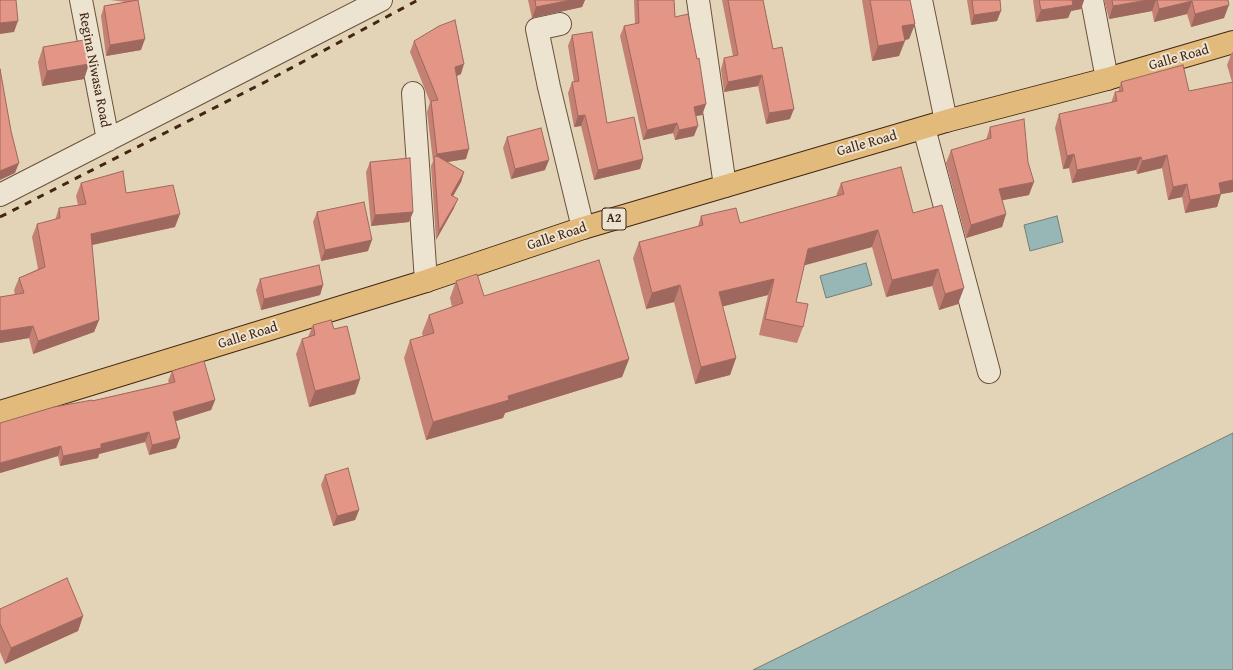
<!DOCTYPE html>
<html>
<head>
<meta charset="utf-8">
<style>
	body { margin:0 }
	canvas { display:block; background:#e3d4b8 }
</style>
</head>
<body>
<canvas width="1233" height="670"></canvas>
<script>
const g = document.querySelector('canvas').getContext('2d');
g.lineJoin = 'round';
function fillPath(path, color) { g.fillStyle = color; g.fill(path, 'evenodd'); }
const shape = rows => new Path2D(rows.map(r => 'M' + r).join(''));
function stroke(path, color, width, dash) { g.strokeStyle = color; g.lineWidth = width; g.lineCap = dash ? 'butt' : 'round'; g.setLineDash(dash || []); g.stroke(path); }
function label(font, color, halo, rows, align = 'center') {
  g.font = font + ' "Gentium Book Plus",serif'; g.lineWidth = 4; g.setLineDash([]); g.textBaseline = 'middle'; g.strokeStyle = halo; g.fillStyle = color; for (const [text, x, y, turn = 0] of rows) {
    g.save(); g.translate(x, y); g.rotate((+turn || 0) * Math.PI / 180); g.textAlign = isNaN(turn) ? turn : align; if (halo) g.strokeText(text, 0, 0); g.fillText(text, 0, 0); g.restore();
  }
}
const water = shape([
	[1057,216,1063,242,1030,251,1024,225,1057,216],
	[866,263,872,285,826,298,820,276,866,263],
	[1233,433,1233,670,753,670,1233,433]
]);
const minor = shape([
	[81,0,108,140],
	[698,0,725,186],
	[921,0,946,121],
	[1092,0,1107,79],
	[560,24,537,29,549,87,583,228],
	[413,93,426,281],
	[924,128,989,372],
	[0,195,381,0]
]);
const highway = shape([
	[0,412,426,281,583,228,946,121,1107,79,1233,42]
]);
const rail = shape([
	[0,217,267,81,418,0]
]);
const wall = shape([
	[110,0,134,0,134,1,141,50,106,56,101,16,104,6,126,2],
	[528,0,585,0,582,7,532,18],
	[634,0,674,0,675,17,697,59,706,104,702,115,696,116,694,136,675,140,673,133,643,140,620,36,624,26,635,24],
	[722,0,763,0,773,49,790,119,766,124,758,86,724,92,721,69,724,58,733,56],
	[862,0,910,0,915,24,909,39,904,40,899,56,872,61],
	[967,0,1000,0,997,21,971,25],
	[1033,0,1084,0,1081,9,1071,11,1068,18,1036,22],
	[1104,0,1228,0,1224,18,1191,27,1187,14,1154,22,1152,11,1109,19],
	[572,35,607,123,643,159,640,169,594,180,581,126,574,127,568,93,572,82,574,82,568,46],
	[414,41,461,74,457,76,466,159,447,162,464,172,461,182,453,196,454,208,436,240,431,166,433,161,427,112,430,102,410,52],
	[43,47,89,64,84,79,42,86,38,62],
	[1232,52,1233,52,1233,192,1221,194,1217,207,1185,213,1182,197,1168,200,1162,168,1137,174,1136,170,1072,183,1069,168,1063,169,1055,128,1059,114,1111,103,1115,92,1118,92,1121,82,1189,91,1232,82,1227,65],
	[990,127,1029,195,1002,200,1006,214,1002,227,966,238,946,163,951,150,986,140],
	[507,137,545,170,511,179,503,148],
	[370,162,413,212,409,222,371,226,366,172],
	[81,183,126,193,175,227,92,245,99,320,94,332,33,354,29,338,0,343,0,297,15,295,14,290,19,278,38,269,32,237,37,224,55,220,59,208,78,205,76,196],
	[841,183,913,213,958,304,939,310,932,286,886,297,872,247,804,265,796,302,803,327,797,343,759,335,768,295,722,306,736,358,730,375,695,384,674,302,646,309,633,258,639,242,698,226,701,216,740,223,836,196],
	[317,212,368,251,321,261,313,222],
	[260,279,323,285,320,295,261,310,256,290],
	[456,281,484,296,629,359,622,377,505,413,503,418,426,440,404,358,410,340,423,337,422,333,429,315,452,307,450,298],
	[313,325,334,329,360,379,355,394,309,407,296,354,302,339,308,337],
	[172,371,215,400,211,410,176,421,180,438,176,448,149,455,145,442,99,454,98,458,60,466,58,456,0,473,92,401,169,383,168,381],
	[325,475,359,510,355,520,333,526,321,485],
	[0,609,83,616,78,631,5,664,0,652]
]);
const shadedWall = shape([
	[571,0,585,0,582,7,532,18,536,7],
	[1071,0,1084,0,1081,9,1071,11,1068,18,1036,22,1041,10],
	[1148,0,1156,0,1152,11,1109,19,1113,6],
	[1192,1,1187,14,1154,22,1159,9],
	[1229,5,1224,18,1191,27,1195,14],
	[1001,11,997,21,971,25,974,15],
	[18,21,14,32,0,34,0,23],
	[915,24,909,39,896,42,902,26],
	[145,39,141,50,106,56,110,45],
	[905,41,899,56,872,61,878,46],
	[89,64,84,79,42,86,47,71],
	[464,64,461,74,452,78,455,67],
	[762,75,758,86,724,92,728,82],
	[706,104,702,115,690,117,694,107],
	[794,109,790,119,766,124,769,113],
	[585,115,581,126,574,127,578,116],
	[677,123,673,133,643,140,647,130],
	[698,126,694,136,675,140,679,130],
	[469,149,466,159,435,164,434,161,437,154],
	[1074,154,1069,168,1063,169,1067,156],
	[1167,155,1162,168,1137,174,1142,161],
	[1141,157,1136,170,1072,183,1077,170],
	[643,159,640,169,594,180,598,170],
	[549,160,545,170,511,179,515,169],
	[19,163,15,173,0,180,0,171],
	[464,172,461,182,448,205,451,195],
	[1233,180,1233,192,1216,195,1221,194,1217,207,1185,213,1190,200,1219,183],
	[1034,182,1029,195,994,202,999,189],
	[1187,184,1182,197,1168,200,1173,187],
	[458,199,454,208,436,240,439,231],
	[413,212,409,222,371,226,375,215],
	[180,214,175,227,87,246,91,234],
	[1006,214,1002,227,966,238,971,225],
	[878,230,872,247,802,266,808,249],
	[372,240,368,251,321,261,325,250],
	[938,269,932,286,886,297,892,280],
	[774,279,768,295,713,309,719,292],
	[323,285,320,295,261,310,264,299],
	[680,285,674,302,646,309,652,293],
	[964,288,958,304,939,310,945,294],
	[99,320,94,332,33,354,38,341],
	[33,326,29,338,0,343,0,331],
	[736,358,730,375,695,384,701,367],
	[629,359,622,377,505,413,503,418,426,440,433,422,508,396],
	[360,379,355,394,309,407,315,391],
	[215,400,211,410,170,423,173,412],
	[149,432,145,442,99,454,98,458,60,466,63,456,101,444],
	[180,438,176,448,149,455,152,445],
	[61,446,58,456,0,473,0,463],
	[359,510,355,520,333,526,337,516],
	[83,616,78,631,5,664,11,648]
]);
const building = shape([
	[0,0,16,0,18,21,0,23,0,0],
	[138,0,145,39,110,45,104,6,138,0],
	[535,0,571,0,536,7,535,0],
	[638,0,674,0,675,17,688,14,697,59,699,58,706,104,694,107,698,126,679,130,677,123,647,130,624,26,639,23,638,0],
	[728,0,763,0,773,49,782,47,794,109,769,113,762,75,728,82,724,58,738,55,728,0],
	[870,0,910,0,915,24,902,26,905,41,878,46,870,0],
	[972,0,1000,0,1001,11,974,15,972,0],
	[1039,0,1072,0,1073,5,1041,10,1039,0],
	[1112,0,1148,0,1113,6,1112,0],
	[1157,0,1228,0,1229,5,1195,14,1192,1,1159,9,1157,0],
	[455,20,464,64,455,67,469,149,437,154,431,101,438,100,414,41,439,26,455,20],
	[592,32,607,123,634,117,643,159,598,170,585,115,578,116,572,82,579,81,572,35,592,32],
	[84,40,89,64,47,71,43,47,84,40],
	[1183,65,1189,91,1233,82,1233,180,1219,183,1221,194,1190,200,1187,184,1173,187,1167,155,1142,161,1141,157,1077,170,1074,154,1067,156,1059,114,1117,101,1115,92,1123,91,1121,82,1183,65],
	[0,69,11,131,19,163,0,171,0,69],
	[1024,119,1028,162,1034,182,999,189,1006,214,971,225,951,150,991,138,990,127,1024,119],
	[541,128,549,160,515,169,507,137,541,128],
	[437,156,464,172,451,195,458,199,439,231,434,157,437,156],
	[410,158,413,212,375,215,370,162,410,158],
	[901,167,913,213,942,205,964,288,945,294,938,269,892,280,878,230,808,249,796,302,808,304,803,327,765,319,774,279,719,292,736,358,701,367,680,285,652,293,639,242,703,225,701,216,736,208,740,223,844,194,841,183,901,167],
	[123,171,126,193,173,185,180,214,91,234,99,320,38,341,33,326,0,331,0,297,24,293,19,278,45,267,37,224,60,218,59,208,86,204,81,183,123,171],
	[364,202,372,240,325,250,317,212,364,202],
	[599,260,629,359,508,396,509,400,433,422,410,340,434,333,429,315,463,303,456,281,477,274,484,296,599,260],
	[319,265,323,285,264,299,260,279,319,265],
	[331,320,334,329,347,326,360,379,315,391,302,339,315,335,313,325,331,320],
	[204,361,215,400,173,412,180,438,152,445,149,432,101,444,101,448,63,456,61,446,0,463,0,423,54,407,92,400,92,401,175,382,172,371,204,361],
	[348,468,359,510,337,516,325,475,348,468],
	[67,578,83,616,11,648,0,624,0,609,67,578]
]);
const shields = [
	[614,219,24]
];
const shieldNames = [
	["A2",614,219]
];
const streetNames = [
	["Galle Road",1179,58,-16],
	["Regina Niwasa Road",94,70,79],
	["Galle Road",867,144,-16],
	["Galle Road",557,237,-18],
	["Galle Road",248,336,-17]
];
fillPath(water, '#96b7b6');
stroke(water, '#757d74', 1);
stroke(minor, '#6b523c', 24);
stroke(highway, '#432612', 24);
stroke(minor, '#ede3d1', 22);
stroke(highway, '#e2ba7c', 22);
stroke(rail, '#432612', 3, [7, 7]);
fillPath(wall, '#c38073');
fillPath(shadedWall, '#9f685e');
fillPath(building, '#e39586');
stroke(building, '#9f685e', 1);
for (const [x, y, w] of shields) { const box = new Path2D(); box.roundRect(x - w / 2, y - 11, w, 22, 3); g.fillStyle = '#ede3d1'; g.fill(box); stroke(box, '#432612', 1); }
label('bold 13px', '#432612', null, shieldNames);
label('14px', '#432612', '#ede3d1', streetNames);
</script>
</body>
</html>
